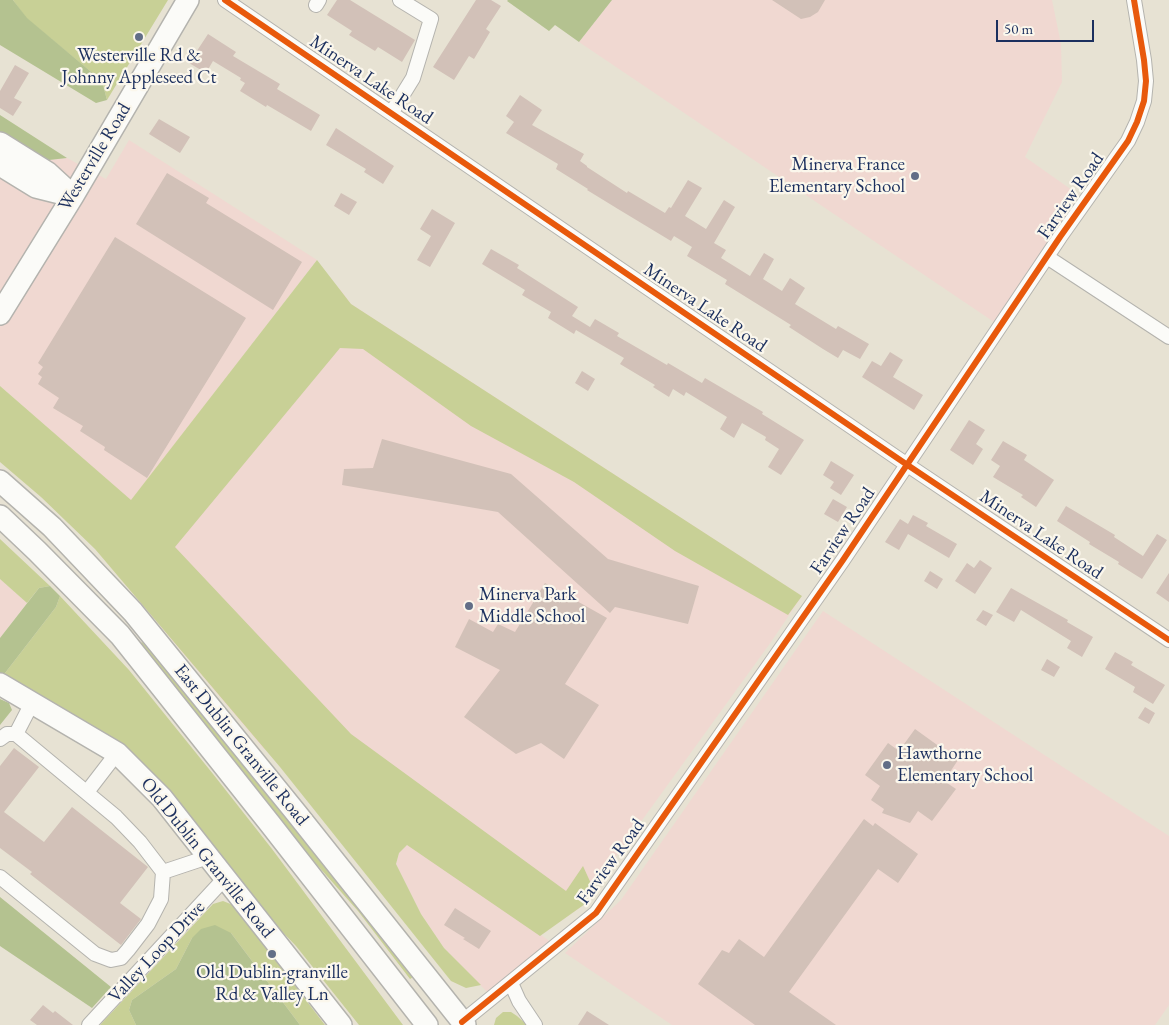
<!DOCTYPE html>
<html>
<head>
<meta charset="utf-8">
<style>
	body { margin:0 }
	#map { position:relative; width:1169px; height:1025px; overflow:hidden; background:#e7e2d3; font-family:"EB Garamond",serif }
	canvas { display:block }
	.scale { position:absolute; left:996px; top:20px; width:98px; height:22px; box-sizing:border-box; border:2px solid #1b2f5e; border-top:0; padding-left:6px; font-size:15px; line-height:18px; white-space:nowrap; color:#1b2f5e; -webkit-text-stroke:4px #fbf7ec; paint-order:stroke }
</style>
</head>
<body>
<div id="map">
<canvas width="1169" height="1025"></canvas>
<div class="scale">50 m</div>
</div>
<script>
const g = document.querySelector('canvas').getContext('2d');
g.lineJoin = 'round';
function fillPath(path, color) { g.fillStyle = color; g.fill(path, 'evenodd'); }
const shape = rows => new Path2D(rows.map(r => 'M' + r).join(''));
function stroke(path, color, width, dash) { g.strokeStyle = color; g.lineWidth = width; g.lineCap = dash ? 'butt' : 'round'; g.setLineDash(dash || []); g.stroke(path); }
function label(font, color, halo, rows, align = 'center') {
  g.font = font + ' "EB Garamond",serif'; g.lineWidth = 4.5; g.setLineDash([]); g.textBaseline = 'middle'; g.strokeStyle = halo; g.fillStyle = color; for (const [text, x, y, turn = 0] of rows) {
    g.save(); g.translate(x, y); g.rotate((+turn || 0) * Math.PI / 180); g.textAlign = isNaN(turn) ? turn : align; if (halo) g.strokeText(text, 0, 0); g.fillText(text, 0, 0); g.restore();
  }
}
const built = shape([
	[612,0,1052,0,1061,44,1062,82,1025,157,1079,195,994,322,579,42],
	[0,132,49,160,67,158,106,179,129,140,317,260,131,501,0,386],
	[340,289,351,304,802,596,771,642,593,888,585,904,541,935,556,946,493,998,444,948,421,914,396,864,399,853,407,845,263,748,113,570],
	[0,579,27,603,0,638],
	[823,611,1169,836,1169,1005,1155,1025,672,1025,565,953,621,900]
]);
const green = shape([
	[13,0,168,0,107,100,102,81,26,18],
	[317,260,351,304,802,596,788,615,675,551,574,482,471,426,363,349,340,348,175,547,351,734,566,891,583,866,593,888,585,904,540,936,407,845,399,853,396,864,421,914,444,948,481,985,466,988,451,981,280,767,95,549,41,497,0,462,0,386,131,500],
	[0,539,50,586,39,588,27,603,0,579],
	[60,596,129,670,213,774,272,849,403,1025,359,1025,296,946,266,915,166,794,2,677,56,607],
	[142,642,203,707,415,976,410,979,358,911,278,821,140,644],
	[223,901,233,905,325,1025,300,1025,231,933,192,938,176,969,132,1000,129,1010,136,1025,100,1025,213,904],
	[503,1012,511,1012,517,1016,527,1025,494,1025,496,1018]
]);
const forest = shape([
	[0,0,13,0,27,18,102,81,107,100,96,103,0,45],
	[508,0,612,0,579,42,555,25,549,31,507,1],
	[0,115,67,158,49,160,0,132],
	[50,586,60,596,56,607,2,677,0,676,0,638,39,588],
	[0,699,9,703,12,710,0,725],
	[0,897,111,987,92,1008,0,946],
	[215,925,231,933,300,1025,136,1025,129,1010,132,1000,176,969,192,938,201,929]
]);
const building = shape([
	[337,0,350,0,415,40,402,62,378,47,375,51,349,35,352,31,327,15],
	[476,0,491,0,501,6,486,29,490,32,474,59,469,56,454,80,433,67],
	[772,0,825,0,818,12,810,17,801,19],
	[208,34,236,52,233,56,280,84,277,89,320,115,311,131,267,105,266,107,240,91,245,83,240,80,241,78,213,61,206,73,189,63],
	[15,65,29,73,14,98,22,102,13,116,0,108,0,91],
	[520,95,542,110,532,125,584,154,580,161,587,166,587,167,627,193,628,191,665,213,669,207,671,208,688,180,702,188,685,216,706,229,724,200,735,207,714,243,726,250,721,258,750,276,764,253,774,259,763,279,782,291,790,278,805,288,795,304,836,329,838,326,869,344,860,359,843,350,838,358,823,349,789,327,791,325,725,284,727,280,687,256,692,247,674,236,671,241,618,209,587,190,588,189,556,169,558,164,506,133,514,122,506,116],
	[159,119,190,137,180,153,149,134],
	[336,128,394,166,383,184,364,172,366,169,326,145],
	[167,173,209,198,206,203,302,262,273,310,136,224],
	[341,193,357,202,349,215,334,206],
	[432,209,455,223,430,267,417,260,431,236,420,229],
	[115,237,246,318,147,478,104,450,105,447,80,431,83,426,53,408,59,398,38,384,42,377,38,374,43,367,38,363],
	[491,249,519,265,517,268,578,307,572,316,590,327,595,319,619,333,617,336,667,365,668,363,702,383,705,378,763,412,762,414,804,440,781,475,768,467,779,449,765,440,766,437,742,423,734,438,720,429,727,417,686,392,684,396,673,389,669,397,653,387,655,385,620,364,624,358,576,330,574,334,548,318,551,312,522,295,525,290,482,264],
	[890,352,903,360,893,377,923,395,914,410,862,377,872,361,881,366],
	[582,371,595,379,588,391,575,383],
	[969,420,985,430,976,444,983,449,973,465,950,450],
	[382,439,511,474,608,559,699,586,688,624,615,607,610,613,498,512,342,485,344,469,373,468],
	[1003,441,1027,455,1024,460,1054,480,1036,507,1021,497,1023,495,993,477,1000,466,991,460],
	[831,461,854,475,841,495,830,488,834,482,823,475],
	[833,499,847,507,838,522,824,514],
	[1066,506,1115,535,1114,537,1143,556,1157,534,1167,540,1142,579,1118,564,1119,562,1089,544,1090,542,1057,521],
	[913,515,928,523,926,526,957,544,949,558,908,534,899,550,885,542,900,519,908,524],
	[980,560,992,568,975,594,955,581,967,563,974,568],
	[930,571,943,579,937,589,924,581],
	[1169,573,1169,602,1156,593],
	[545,583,607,618,565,684,599,705,564,759,541,743,516,754,464,717,500,670,455,647,469,619,493,632,498,624,515,632],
	[1011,588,1068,620,1067,622,1093,637,1082,657,1067,648,1071,641,1021,610,1014,622,996,612],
	[983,610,993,615,986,626,976,620],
	[1115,652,1133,662,1131,665,1165,685,1153,704,1133,692,1135,687,1105,669],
	[1047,659,1060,667,1054,677,1041,670],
	[1145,707,1155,713,1149,724,1138,718],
	[915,729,958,760,944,781,956,789,932,821,918,811,910,823,882,813,884,809,871,800,880,786,865,775,888,743,899,751],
	[14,748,39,767,4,812,44,842,72,807,148,867,120,903,141,919,121,945,30,874,32,872,0,848,0,766],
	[864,819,873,826,875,823,918,854,898,883,878,869,789,992,836,1025,755,1025,698,984,722,950,729,953,739,939,764,957],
	[455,908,491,931,479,949,463,939,465,938,444,925],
	[43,1005,53,1013,55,1011,73,1025,37,1025,30,1020],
	[587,1011,609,1025,578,1025]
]);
const street = shape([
	[225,0,906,464,1169,640],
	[316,5,319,0],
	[392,112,413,78,431,19,400,0],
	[1047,257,1169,337],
	[16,734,32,703],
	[0,739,7,734,16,734],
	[87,792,117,753],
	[163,872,208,857],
	[0,877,95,954,111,960,121,958,128,950,148,924,161,899,163,872,140,842,116,817,16,734],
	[511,983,519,1001,535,1025],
	[462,1022,596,913,843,560,1060,237,1128,141,1137,122,1144,101,1146,81,1144,60,1134,0],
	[89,1025,225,878]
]);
const primary = shape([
	[0,143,48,173,73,196],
	[0,165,36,187,72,196],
	[0,314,73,196,188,0],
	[0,481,52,527,133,612,297,814,465,1025],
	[0,516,37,551,120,635,271,825,427,1025],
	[0,684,117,753,162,798,341,1025]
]);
const cycleway = shape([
	[225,0,906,464,1169,640],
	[462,1022,596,913,843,560,1060,237,1128,141,1137,122,1144,101,1146,81,1144,60,1134,0]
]);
const markers = [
	[139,37,5,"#626e87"],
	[915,176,5,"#626e87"],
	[469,606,5,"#626e87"],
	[887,765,5,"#626e87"],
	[272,954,5,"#626e87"]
];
const poiNames = [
	["Westerville Rd &",139,56],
	["Johnny Appleseed Ct",139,78],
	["Minerva France",905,165,"right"],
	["Elementary School",905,187,"right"],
	["Minerva Park",479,595,"left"],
	["Middle School",479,617,"left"],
	["Hawthorne",897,754,"left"],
	["Elementary School",897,776,"left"],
	["Old Dublin-granville",272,973],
	["Rd & Valley Ln",272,995]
];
const streetNames = [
	["Minerva Lake Road",371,80,34],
	["Westerville Road",95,157,-59],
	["Farview Road",1071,196,-55],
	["Minerva Lake Road",705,308,34],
	["Farview Road",843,531,-56],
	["Minerva Lake Road",1041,535,34],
	["East Dublin Granville Road",241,745,51],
	["Old Dublin Granville Road",207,858,51],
	["Farview Road",611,862,-54],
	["Valley Loop Drive",157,952,-47]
];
fillPath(built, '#f0d8d1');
fillPath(green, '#c8d096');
fillPath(forest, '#b4c290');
fillPath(building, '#d2c1b8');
stroke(street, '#b4b3ae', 16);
stroke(primary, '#b4b3ae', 24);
stroke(street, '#fbfbf8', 14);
stroke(primary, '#fbfbf8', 21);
stroke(cycleway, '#e8590c', 6);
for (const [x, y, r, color] of markers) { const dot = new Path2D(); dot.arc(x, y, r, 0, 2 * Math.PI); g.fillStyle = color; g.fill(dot); stroke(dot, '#fbf7ec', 2); }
label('19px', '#1b2f5e', '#fbf7ec', poiNames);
label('19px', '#1b2f5e', '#fbf7ec', streetNames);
</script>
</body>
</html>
